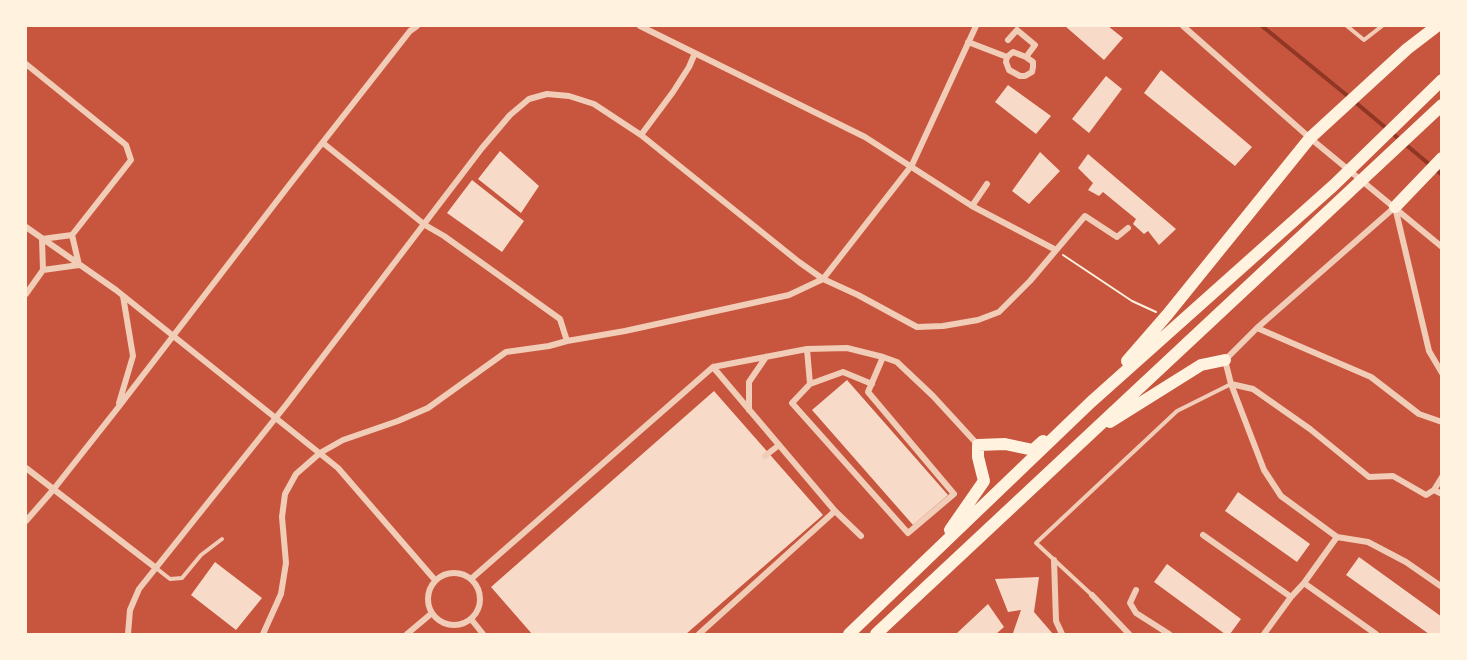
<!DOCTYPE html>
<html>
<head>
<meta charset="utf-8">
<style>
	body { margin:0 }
	#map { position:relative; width:1467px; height:660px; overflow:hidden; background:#c8553d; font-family:Ubuntu,sans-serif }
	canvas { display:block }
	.frame { position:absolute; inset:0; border:27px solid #fff3e0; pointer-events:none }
</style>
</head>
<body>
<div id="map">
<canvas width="1467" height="660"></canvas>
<div class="frame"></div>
</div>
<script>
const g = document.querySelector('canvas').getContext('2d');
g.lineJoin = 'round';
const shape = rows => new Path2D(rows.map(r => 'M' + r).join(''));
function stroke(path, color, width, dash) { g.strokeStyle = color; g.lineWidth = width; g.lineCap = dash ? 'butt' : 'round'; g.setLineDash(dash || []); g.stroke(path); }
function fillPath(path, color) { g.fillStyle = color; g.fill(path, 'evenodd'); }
const stream = shape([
	[1262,26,1349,97],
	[1355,102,1442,175]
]);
const building = shape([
	[1065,26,1108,26,1123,38,1104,60],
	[1161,70,1252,147,1235,166,1144,93],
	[1106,76,1122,89,1089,133,1072,119],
	[1008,85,1051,116,1036,134,995,102],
	[500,151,539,186,521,213,478,179],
	[1040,152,1060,171,1029,204,1012,191],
	[1088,154,1176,229,1159,245,1148,231,1144,234,1133,224,1136,219,1103,192,1099,196,1088,190,1093,183,1078,168],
	[472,180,524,221,502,252,447,213],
	[847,380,948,495,913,525,812,410],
	[714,391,823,515,686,634,532,634,491,587],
	[1238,492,1310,544,1297,562,1225,511],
	[1359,557,1442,617,1442,634,1429,634,1346,575],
	[215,562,262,598,236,630,191,595],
	[1167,564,1241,619,1230,634,1225,634,1154,582],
	[1039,577,1034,612,1053,634,1014,634,1013,633,1021,610,1008,612,995,579],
	[988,604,1004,627,996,634,956,634]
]);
const path = shape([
	[1063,255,1132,301,1156,312]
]);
const service = shape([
	[1347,26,1364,40,1382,26],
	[156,568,170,579,182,578,201,555,222,539],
	[1092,595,1036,543,1177,411,1231,384]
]);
const minor = shape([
	[640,26,865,137,972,206,1056,250],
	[1183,26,1310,138,1442,247],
	[968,42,1007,57,1006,62,1009,70,1020,76,1025,76,1032,72,1033,67,1033,62,1026,57,1035,45,1017,30,1008,40],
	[1007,57,1013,52,1026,57],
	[26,64,126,145,131,160,72,235,42,239,43,270,26,294],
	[641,135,673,92,689,67,695,53],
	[323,143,425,225,444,236,560,319,567,341],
	[972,206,987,184],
	[1395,207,1257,328,1225,360,1231,384,1264,470,1281,496,1337,537,1368,542,1406,562,1442,587],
	[1395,207,1429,351,1442,373],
	[26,227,116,290,338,468,435,580],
	[43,270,79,265,72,235],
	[1257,328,1371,377,1419,414,1442,422],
	[807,349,810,384,792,403,908,533,954,494,868,392,883,357],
	[810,384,843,372,872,384],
	[1231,384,1253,389,1310,429,1369,477,1393,476,1426,495,1434,490],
	[119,403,133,356,123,296],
	[749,410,749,382,766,357],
	[765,456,779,445],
	[26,468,156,568],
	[1442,477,1434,490,1442,494],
	[835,511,861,536],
	[26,521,53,490,117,409,290,184,410,31,417,26],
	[1203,535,1291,597,1304,583],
	[1337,537,1304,583,1376,634],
	[1054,560,1056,621,1062,634],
	'428 599a26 26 0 1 1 52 0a26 26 0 1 1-52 0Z',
	[471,579,713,367,807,349,847,348,883,357,897,362,933,396,978,445],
	[1136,590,1130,603,1136,613,1169,634],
	[1092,595,1129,634],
	[471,619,483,634],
	[128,634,130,610,139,589,286,405,482,148,510,115,529,99,547,94,569,96,594,104,641,135,799,262,823,279,858,295,917,327,943,326,978,320,999,312,1030,281,1085,216,1117,237,1128,228],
	[263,634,281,594,286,563,282,517,285,494,296,474,320,453,343,440,398,421,428,408,506,352,549,346,567,341,625,331,789,295,823,279,912,165,976,26],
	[407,634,432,613],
	[699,634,835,511,713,367],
	[1264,634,1291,597]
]);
const primary = shape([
	[1395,207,1442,158],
	[1127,361,1167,315,1310,138,1407,49,1437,26],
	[1110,422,1201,365,1225,360],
	[950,530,984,481,978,457,978,445,1005,444,1033,450,1043,441],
	[849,634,1091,402,1334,185,1442,80],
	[876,634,1442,105]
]);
stroke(stream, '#8f3625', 4);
fillPath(building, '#f7dbc8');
stroke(path, '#fff3e0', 2);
stroke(service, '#f1ccb7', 4);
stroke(minor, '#f1ccb7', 6);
stroke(primary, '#fff3e0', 12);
</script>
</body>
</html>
